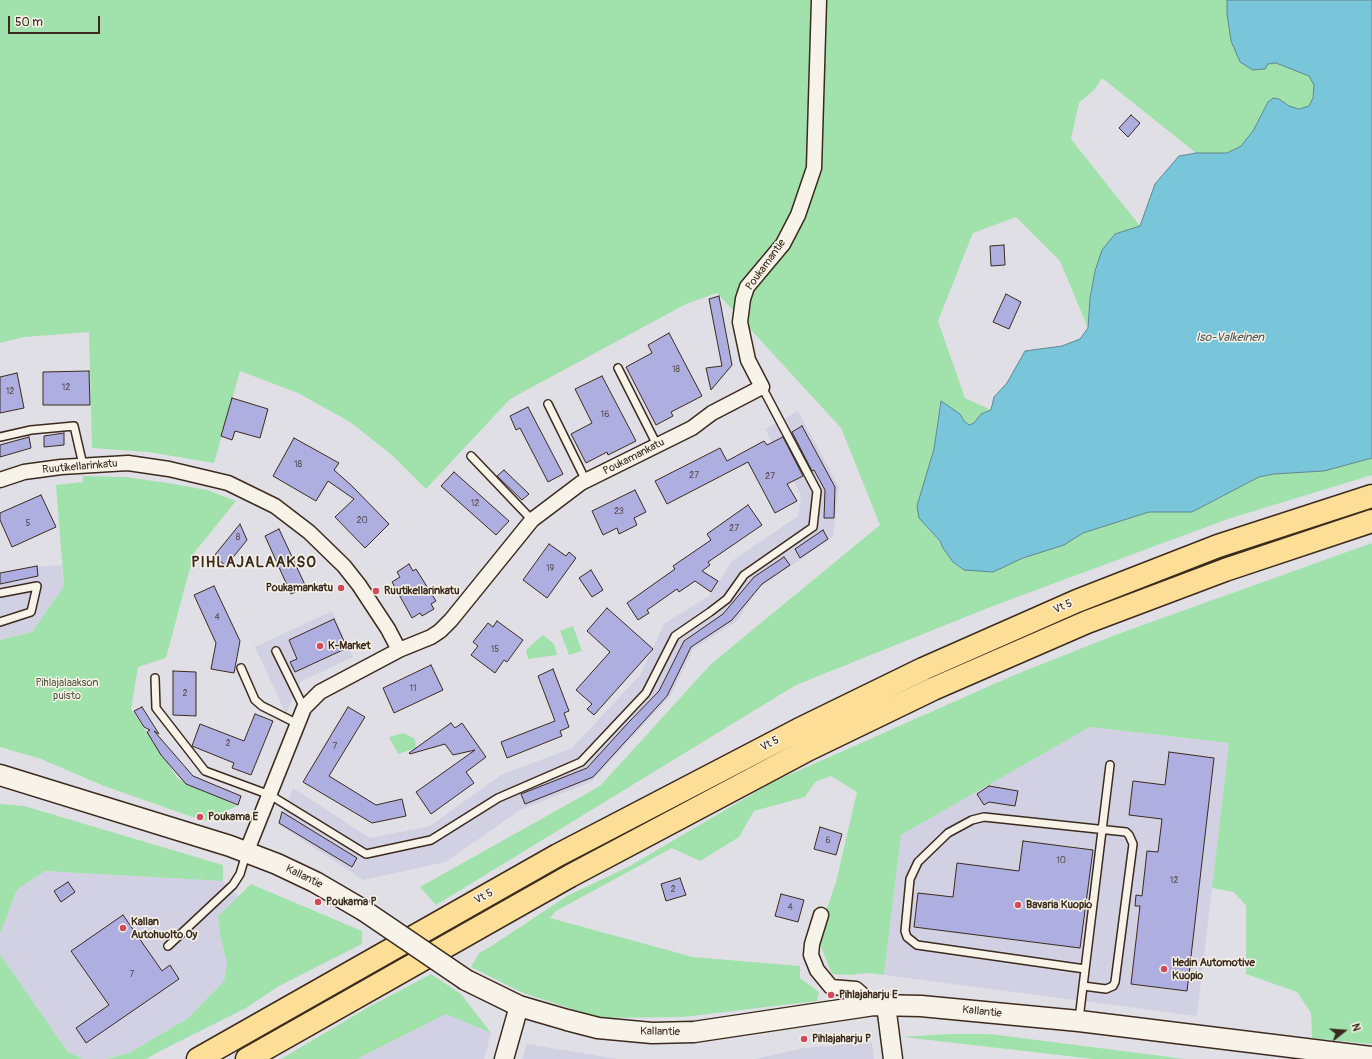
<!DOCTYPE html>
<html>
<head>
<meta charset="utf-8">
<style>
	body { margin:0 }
	#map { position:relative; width:1372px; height:1059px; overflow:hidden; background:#e1dfe6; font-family:Pangolin,sans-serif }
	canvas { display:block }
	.north { position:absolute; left:1324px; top:1011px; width:40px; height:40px; -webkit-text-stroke:3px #f7f3e8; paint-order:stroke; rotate:73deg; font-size:11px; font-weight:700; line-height:16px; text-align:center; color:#3b2a1e }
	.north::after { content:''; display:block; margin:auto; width:14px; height:18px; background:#3b2a1e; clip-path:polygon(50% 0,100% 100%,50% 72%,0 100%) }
	.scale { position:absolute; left:8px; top:16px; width:92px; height:18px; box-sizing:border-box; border:2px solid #3b2a1e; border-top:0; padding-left:5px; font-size:12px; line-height:14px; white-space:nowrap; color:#3b2a1e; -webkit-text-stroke:3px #f7f3e8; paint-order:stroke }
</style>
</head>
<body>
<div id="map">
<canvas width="1372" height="1059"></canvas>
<div class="north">N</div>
<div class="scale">50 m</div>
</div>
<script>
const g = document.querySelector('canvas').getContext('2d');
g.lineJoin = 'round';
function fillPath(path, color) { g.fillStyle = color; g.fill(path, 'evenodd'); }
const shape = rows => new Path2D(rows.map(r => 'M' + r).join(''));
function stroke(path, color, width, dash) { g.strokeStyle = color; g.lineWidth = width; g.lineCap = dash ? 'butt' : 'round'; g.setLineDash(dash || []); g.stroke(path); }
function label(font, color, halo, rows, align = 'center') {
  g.font = font + ' Pangolin,sans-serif'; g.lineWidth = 3; g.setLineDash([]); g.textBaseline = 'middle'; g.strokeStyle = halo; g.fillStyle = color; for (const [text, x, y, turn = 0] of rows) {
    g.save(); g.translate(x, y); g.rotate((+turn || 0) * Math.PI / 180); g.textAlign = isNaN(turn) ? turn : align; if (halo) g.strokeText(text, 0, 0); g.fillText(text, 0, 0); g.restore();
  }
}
const built = shape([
	[798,411,839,487,833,537,759,588,737,621,693,649,671,695,591,782,520,810,446,862,363,880,278,824,293,788,370,838,430,826,501,775,572,748,640,675,664,624,710,595,732,561,798,516,801,495,765,429],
	[62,565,64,586,32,632,0,640,0,574,31,567],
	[332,611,353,657,300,682,286,714,255,647],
	[1090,727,1229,743,1197,1016,884,975,901,835],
	[45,871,223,881,239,897,218,916,220,935,227,963,224,981,187,1019,129,1053,106,1059,83,1059,68,1052,0,954,0,934,17,890],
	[446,1014,491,1033,484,1059,357,1059],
	[872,1042,874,1059,754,1059,804,1048],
	[527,1044,618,1059,522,1059]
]);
const green = shape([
	[0,0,1227,0,1227,14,1268,64,1276,63,1310,76,1314,85,1313,98,1309,106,1299,109,1289,106,1279,99,1268,102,1253,131,1241,146,1227,153,1196,153,1102,78,1095,89,1079,103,1071,139,1140,226,1115,234,1102,250,1095,271,1090,298,1088,328,1060,261,1016,217,973,233,938,321,965,398,991,410,981,414,974,423,969,425,964,421,960,414,940,402,934,449,917,506,927,528,940,541,943,548,953,562,963,570,993,572,1023,558,1064,545,1083,533,1149,512,1192,512,1259,477,1274,474,1324,471,1372,458,1372,475,1228,519,993,606,796,685,436,905,420,887,600,786,711,664,880,525,841,428,717,293,686,304,510,399,426,489,392,455,350,422,298,393,240,371,214,463,148,452,92,448,89,332,24,337,0,343],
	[83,476,125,477,168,483,207,490,236,501,194,553,166,658,138,667,131,709,178,779,237,806,204,821,104,786,41,759,0,747,0,640,32,632,64,586,56,485,83,482],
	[1372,543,1372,1044,1312,1038,1311,1013,1297,992,1246,974,1246,906,1234,892,1212,888,1229,743,1090,727,901,835,884,975,869,973,850,975,832,974,817,937,836,882,857,792,831,776,815,782,805,797,754,811,739,837,700,861,672,848,556,911,550,918,693,957,800,966,800,978,819,992,817,1001,683,1017,600,1018,523,993,471,967,479,953,490,947,567,896,628,867,773,782,1012,676,1115,635],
	[573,626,582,651,569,655,560,631],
	[543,635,554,644,557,655,528,659,526,650],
	[404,733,415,739,416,748,398,754,389,737],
	[0,804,24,806,223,865,223,881,45,871,17,890,0,934],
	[251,884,362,931,362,944,279,986,246,1008,162,1050,146,1059,106,1059,129,1053,187,1019,224,981,227,963,220,935,218,916],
	[0,954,68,1052,83,1059,0,1059],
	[431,974,461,994,491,1033,446,1014,357,1059,281,1059,367,1008],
	[947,1034,990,1034,1185,1059,1094,1059,903,1037]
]);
const water = shape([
	[1227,0,1372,0,1372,458,1324,471,1274,474,1259,477,1192,512,1149,512,1083,533,1064,545,1023,558,993,572,964,570,953,562,943,548,940,541,919,518,917,506,934,449,941,401,960,414,964,421,969,425,974,423,981,414,991,410,994,397,1007,383,1025,351,1062,346,1080,339,1088,328,1090,298,1095,271,1102,250,1115,234,1140,226,1155,184,1179,156,1196,153,1227,153,1241,146,1253,131,1268,102,1273,98,1279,99,1289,106,1299,109,1309,106,1313,98,1314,85,1309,76,1276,63,1268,64,1265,69,1253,70,1240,62,1231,41,1227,14,1227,0]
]);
const building = shape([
	[1131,115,1140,123,1128,137,1119,128,1131,115],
	[1004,245,1005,265,991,266,990,246,1004,245],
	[1006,294,1021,302,1009,329,993,322,1006,294],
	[719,296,732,365,711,390,706,368,722,366,709,299,719,296],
	[669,333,702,396,671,412,673,416,656,425,626,367,652,353,648,345,669,333],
	[89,371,90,405,43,405,43,372,89,371],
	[17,373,24,408,0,413,0,377,17,373],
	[602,376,636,441,608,455,607,452,586,463,571,434,592,423,575,389,602,376],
	[232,398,268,409,260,438,235,431,232,440,221,436,232,398],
	[528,407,563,474,548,482,520,428,516,430,510,416,528,407],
	[802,426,835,487,834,518,824,518,825,490,814,470,812,471,792,432,802,426],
	[64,433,64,445,44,447,44,436,64,433],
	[29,437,31,448,0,457,0,445,29,437],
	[783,437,803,476,787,484,797,501,775,513,748,462,667,504,655,481,720,448,727,461,764,441,767,445,783,437],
	[294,438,339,463,334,470,352,486,389,524,365,548,335,517,354,499,328,481,316,501,273,476,294,438],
	[504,470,529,494,522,500,497,476,504,470],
	[454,472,509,521,496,535,441,486,454,472],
	[635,490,646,512,634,518,637,525,619,534,617,528,603,535,592,511,635,490],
	[41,495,56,527,12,547,0,520,0,513,41,495],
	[748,505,762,525,708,562,710,565,702,571,718,581,711,592,695,581,679,592,677,589,647,610,649,613,638,620,627,603,675,569,673,566,711,540,707,534,748,505],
	[240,524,247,540,226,566,214,556,240,524],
	[279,529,306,587,291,594,265,536,279,529],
	[823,530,828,539,800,558,795,549,823,530],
	[549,544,566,556,569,552,576,558,547,598,523,580,549,544],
	[784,557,790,565,762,584,732,620,691,647,667,696,593,777,525,804,521,794,587,768,627,724,659,691,684,641,723,614,754,577,784,557],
	[409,564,413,571,416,569,436,601,431,604,434,609,422,616,420,613,412,618,392,582,400,577,397,572,409,564],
	[37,566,38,576,0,584,0,573,37,566],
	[591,570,603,590,592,597,579,578,591,570],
	[214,586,240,641,234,673,211,669,216,643,194,595,214,586],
	[607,608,653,649,594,715,587,709,592,704,576,690,610,652,587,631,607,608],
	[334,619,347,648,295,672,290,662,297,659,289,640,334,619],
	[497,621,523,640,507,662,504,660,495,673,471,655,478,646,473,642,488,623,493,627,497,621],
	[431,665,443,690,394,713,383,688,431,665],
	[553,669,569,711,564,713,569,727,560,731,562,736,507,758,501,742,555,721,538,676,553,669],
	[173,671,196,672,196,716,173,715,173,671],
	[142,707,159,734,154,731,193,776,241,796,238,805,186,784,161,755,147,732,150,730,144,727,134,711,142,707],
	[348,707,365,717,329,776,376,805,402,799,406,816,372,823,303,782,348,707],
	[255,714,273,721,251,775,232,768,234,763,192,746,200,724,244,741,255,714],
	[451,723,455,728,462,723,486,757,466,772,474,783,431,814,416,792,475,750,453,755,445,744,410,754,409,753,451,723],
	[1169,752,1214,758,1187,991,1131,984,1140,906,1135,906,1136,895,1142,896,1147,851,1158,852,1162,819,1129,815,1133,781,1165,785,1169,752],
	[989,786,1018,791,1015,806,989,802,984,805,977,794,989,786],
	[282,812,357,858,352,867,279,823,282,812],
	[820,827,842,834,836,855,814,849,820,827],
	[1023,841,1093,850,1080,948,914,927,918,893,953,897,957,863,1019,871,1023,841],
	[680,878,686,895,666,901,661,884,680,878],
	[68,882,75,892,61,902,54,891,68,882],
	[781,894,804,900,798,922,775,916,781,894],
	[123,915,162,971,170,965,179,979,86,1043,76,1028,109,1005,71,951,123,915]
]);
const service = shape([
	[618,368,657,445],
	[548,404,586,481],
	[0,437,31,430,74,426,83,465],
	[471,456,532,520],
	[0,593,37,586,31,612,0,622],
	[276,651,304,708],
	[241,668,255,700,262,706,298,724],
	[155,678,156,708,205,771,270,795,366,854,431,840,498,798,581,762,646,693,675,636,710,612,727,599,744,575,813,527,817,491,762,387],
	[168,946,233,885,240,874,246,854],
	[1083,986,1106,989,1113,986,1115,982,1133,844,1129,835,1126,832,984,817,972,820,948,833,918,862,910,879,905,931,907,937,917,945,1085,969],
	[1079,1019,1110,765]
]);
const minor = shape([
	[0,480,24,472,61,467,128,463,169,469,228,483,275,506,309,532,344,566,359,585,388,629,399,650],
	[246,853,304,708,320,692,399,650,431,637,440,631,451,620,532,520,581,483,692,428,712,413,762,387,748,360,740,322,743,299,747,287,783,244,798,215,814,168,819,0],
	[821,915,812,944,811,955,817,970,831,987,856,989,874,1005]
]);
const tertiary = shape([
	[886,1005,893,1059],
	[504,1059,519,1006]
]);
const secondary = shape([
	[0,775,230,846,277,864,315,882,363,910],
	[466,980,519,1006,567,1020,598,1028,652,1033,694,1032,874,1005,921,1006,1079,1021,1372,1057]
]);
const motorway = shape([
	[198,1059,558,855,798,730,923,669,1077,601,1218,546,1372,496],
	[247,1059,570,876,809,749,933,689,1087,622,1225,570,1372,521]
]);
const secondaryBridge = shape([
	[363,910,466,980]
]);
const markers = [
	[341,588,4,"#d1495b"],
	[376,591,4,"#d1495b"],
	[320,646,4,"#d1495b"],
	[200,817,4,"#d1495b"],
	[318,902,4,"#d1495b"],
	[1018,905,4,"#d1495b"],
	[123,928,4,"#d1495b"],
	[1164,969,4,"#d1495b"],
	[831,995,4,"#d1495b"],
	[804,1039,4,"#d1495b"]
];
const numberNames = [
	["18",676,370],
	["12",66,388],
	["12",10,392],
	["16",605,415],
	["18",298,465],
	["27",694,476],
	["27",770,477],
	["12",475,504],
	["23",619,512],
	["20",362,521],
	["5",28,524],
	["27",734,529],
	["8",238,538],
	["19",550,569],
	["4",217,618],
	["15",495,650],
	["11",413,689],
	["2",185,694],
	["2",228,744],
	["7",335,747],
	["6",828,841],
	["10",1061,861],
	["12",1174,881],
	["2",673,890],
	["4",790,908],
	["7",132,975]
];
const streetNames = [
	["Poukamantie",766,265,-54],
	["Poukamankatu",634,457,-27],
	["Ruutikellarinkatu",80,467,-5],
	["Vt 5",1063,607,-24],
	["Vt 5",770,744,-28],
	["Kallantie",304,877,26],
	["Vt 5",484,897,-29],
	["Kallantie",982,1012,6],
	["Kallantie",660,1032,1]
];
const poiNames = [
	["Poukamankatu",333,588,"right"],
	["Ruutikellarinkatu",384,591],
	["K-Market",328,646],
	["Poukama E",208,817],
	["Poukama P",326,902],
	["Bavaria Kuopio",1026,905],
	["Kallan",131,922],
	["Autohuolto Oy",131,935],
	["Hedin Automotive",1172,963],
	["Kuopio",1172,976],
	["Pihlajaharju E",839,995],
	["Pihlajaharju P",812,1039]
];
const parkNames = [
	["Pihlajalaakson",67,683],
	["puisto",67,696]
];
const waterNames = [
	["Iso-Valkeinen",1230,338]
];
const districtNames = [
	["PIHLAJALAAKSO",254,563]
];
fillPath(built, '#d2d1e4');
fillPath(green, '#a1e2ac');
fillPath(water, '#79c5d9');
stroke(water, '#60878e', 1);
fillPath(building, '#aeafe0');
stroke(building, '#3b2a1e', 1);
stroke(service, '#3b2a1e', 10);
stroke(minor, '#3b2a1e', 17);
stroke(tertiary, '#3b2a1e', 21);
stroke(secondary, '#3b2a1e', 23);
stroke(motorway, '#3b2a1e', 25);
stroke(service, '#f7f3e8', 7);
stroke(minor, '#f7f3e8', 14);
stroke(tertiary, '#f7f3e8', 18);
stroke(secondary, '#f7f3e8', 20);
stroke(motorway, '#fdde96', 22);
stroke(secondaryBridge, '#3b2a1e', 23, []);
stroke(secondaryBridge, '#f7f3e8', 20);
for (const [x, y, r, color] of markers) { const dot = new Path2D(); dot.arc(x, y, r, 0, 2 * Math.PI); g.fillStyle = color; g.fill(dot); stroke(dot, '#f7f3e8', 1.5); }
label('9px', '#584b4e', null, numberNames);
label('11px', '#3b2a1e', '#f7f3e8', streetNames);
label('bold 11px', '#3b2a1e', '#f7f3e8', poiNames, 'left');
label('11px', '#545842', '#f7f3e8', parkNames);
label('italic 12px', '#4e5856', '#f7f3e8', waterNames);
g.letterSpacing = '1px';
label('bold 15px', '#3b2a1e', '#f7f3e8', districtNames);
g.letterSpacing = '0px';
</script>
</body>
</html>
